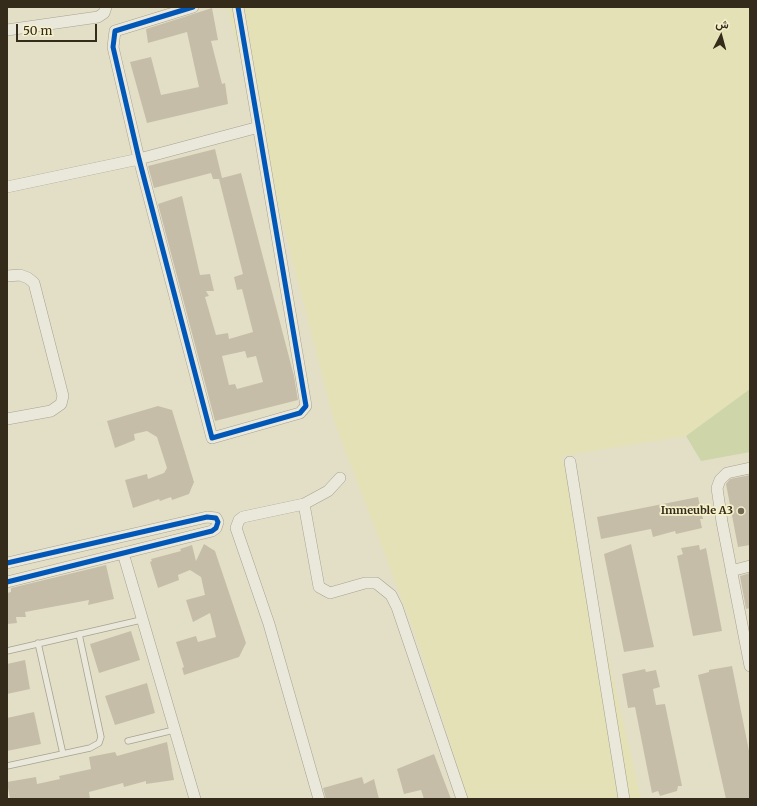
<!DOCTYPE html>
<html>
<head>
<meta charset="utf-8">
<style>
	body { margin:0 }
	#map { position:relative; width:757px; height:806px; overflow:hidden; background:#e3dfc7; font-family:Merriweather,Vazirmatn,serif }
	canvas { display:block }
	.frame { position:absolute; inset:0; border:8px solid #352b1b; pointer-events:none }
	.north { position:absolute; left:701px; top:16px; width:40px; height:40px; -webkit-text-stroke:3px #f6f0cb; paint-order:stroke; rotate:6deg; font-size:11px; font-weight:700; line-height:16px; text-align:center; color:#352b1b }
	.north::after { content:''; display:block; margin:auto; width:14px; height:18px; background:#352b1b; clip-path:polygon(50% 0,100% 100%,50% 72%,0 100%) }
	.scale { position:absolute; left:16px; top:24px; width:81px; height:18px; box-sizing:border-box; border:2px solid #352b1b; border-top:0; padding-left:5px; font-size:12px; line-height:14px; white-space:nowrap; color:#352b1b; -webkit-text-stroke:3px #f6f0cb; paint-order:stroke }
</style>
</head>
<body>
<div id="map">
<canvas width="757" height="806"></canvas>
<div class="frame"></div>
<div class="north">ش</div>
<div class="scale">50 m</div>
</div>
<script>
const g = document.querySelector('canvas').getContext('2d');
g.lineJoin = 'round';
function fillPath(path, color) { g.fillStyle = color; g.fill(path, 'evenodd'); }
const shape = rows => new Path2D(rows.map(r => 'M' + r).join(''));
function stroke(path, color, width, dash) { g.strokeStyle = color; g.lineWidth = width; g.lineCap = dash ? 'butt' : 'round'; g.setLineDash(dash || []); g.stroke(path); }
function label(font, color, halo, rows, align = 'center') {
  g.font = font + ' Merriweather,serif'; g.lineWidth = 3.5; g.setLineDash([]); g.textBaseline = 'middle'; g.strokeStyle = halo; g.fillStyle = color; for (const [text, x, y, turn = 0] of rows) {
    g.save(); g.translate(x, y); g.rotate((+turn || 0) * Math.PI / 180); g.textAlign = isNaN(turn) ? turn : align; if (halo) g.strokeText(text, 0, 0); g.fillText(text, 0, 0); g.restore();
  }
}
const farmland = shape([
	[227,7,750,7,750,389,686,436,562,456,641,799,468,799,417,639,334,421]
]);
const green = shape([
	[750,389,750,452,701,461,686,436]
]);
const building = shape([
	[212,8,218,40,211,41,222,84,225,83,228,104,147,123,130,62,151,57,161,95,199,87,187,32,148,43,146,29],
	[215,149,222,178,241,173,294,376,298,400,215,421,158,204,182,196,200,275,210,274,214,291,206,291,209,296,205,297,216,335,228,333,229,339,253,332,242,289,237,290,234,277,243,274,219,179,213,179,211,173,154,188,148,166],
	[245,351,247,358,256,356,263,382,237,389,235,384,229,385,222,356],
	[158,406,172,410,194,482,189,494,172,500,171,497,160,501,159,499,133,508,125,480,147,474,148,479,164,473,167,468,157,437,147,431,134,434,135,440,115,448,107,421],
	[750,475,750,545,738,547,726,484,730,479],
	[698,497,703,519,700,519,702,528,676,534,675,531,653,537,651,529,601,539,597,517],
	[204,544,215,551,246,643,239,657,184,675,182,668,184,667,176,642,196,636,198,642,216,637,210,613,193,622,186,600,205,595,201,577,190,570,178,575,179,580,158,588,150,562,152,561,151,559,181,551,180,549,192,545,196,561],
	[631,544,654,647,624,652,604,554],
	[699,545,700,550,706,548,722,631,693,636,677,556,683,554,681,548],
	[106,565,114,599,88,605,89,600,25,612,26,617,16,617,17,623,7,624,7,593,11,592,11,588],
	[750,573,750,608,746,609,740,576],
	[131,631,140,660,99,673,90,644],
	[25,660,30,689,7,694,7,664],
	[732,666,750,756,750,799,726,799,698,675,709,672,709,670],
	[645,669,646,672,656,670,660,687,653,689,656,705,665,704,682,786,678,786,677,791,660,796,658,791,652,793,635,707,628,708,622,674],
	[147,683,155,713,115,725,105,696],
	[34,712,41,744,7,751,7,718],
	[167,742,174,780,146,784,146,781,124,787,123,783,89,792,90,799,10,799,7,782,36,777,37,784,60,779,59,776,91,769,89,757,115,752,117,756],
	[434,754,451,799,424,799,421,790,404,794,397,769],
	[362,777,364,784,374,779,379,799,326,799,323,788]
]);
const service = shape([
	[38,643,63,754],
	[7,651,141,620],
	[128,741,174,730],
	[7,766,90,748,99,743,101,737,79,634]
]);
const minor = shape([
	[193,7,115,31,113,47,139,159,212,438,300,413,306,406,238,7],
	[7,30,98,17,104,13,106,7],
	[7,187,139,159,259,127],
	[7,276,20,275,28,278,34,283,63,396,61,404,51,411,7,419],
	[570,462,624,799],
	[750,468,727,473,720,480,717,488,722,522,750,666],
	[340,478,328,491,304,504,319,587,330,593,365,583,376,583,391,595,397,607,462,799],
	[304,504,243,517,239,520,236,528,269,624,319,799],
	[123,553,195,799],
	[7,563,207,517,216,518,218,522,216,528,212,531,7,582],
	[731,571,750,566]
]);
const cycleway = shape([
	[193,7,115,31,113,47,139,159,212,438,300,413,306,406,238,7],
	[7,563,207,517,216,518,218,522,216,528,212,531,7,582]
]);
const markers = [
	[741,511,4,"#726a57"]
];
const poiNames = [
	["Immeuble A3",733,511]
];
fillPath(farmland, '#e4e1b6');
fillPath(green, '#ced5a9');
fillPath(building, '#c6bda8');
stroke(service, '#a7a291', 7);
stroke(minor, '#a7a291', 12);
stroke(service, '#eae8da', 5.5);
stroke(minor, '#eae8da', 11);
stroke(cycleway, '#0057b8', 5);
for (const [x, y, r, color] of markers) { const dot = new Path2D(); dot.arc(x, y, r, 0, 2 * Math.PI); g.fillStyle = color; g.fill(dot); stroke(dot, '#f6f0cb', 1.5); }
label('bold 11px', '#352b1b', '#f6f0cb', poiNames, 'right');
</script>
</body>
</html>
